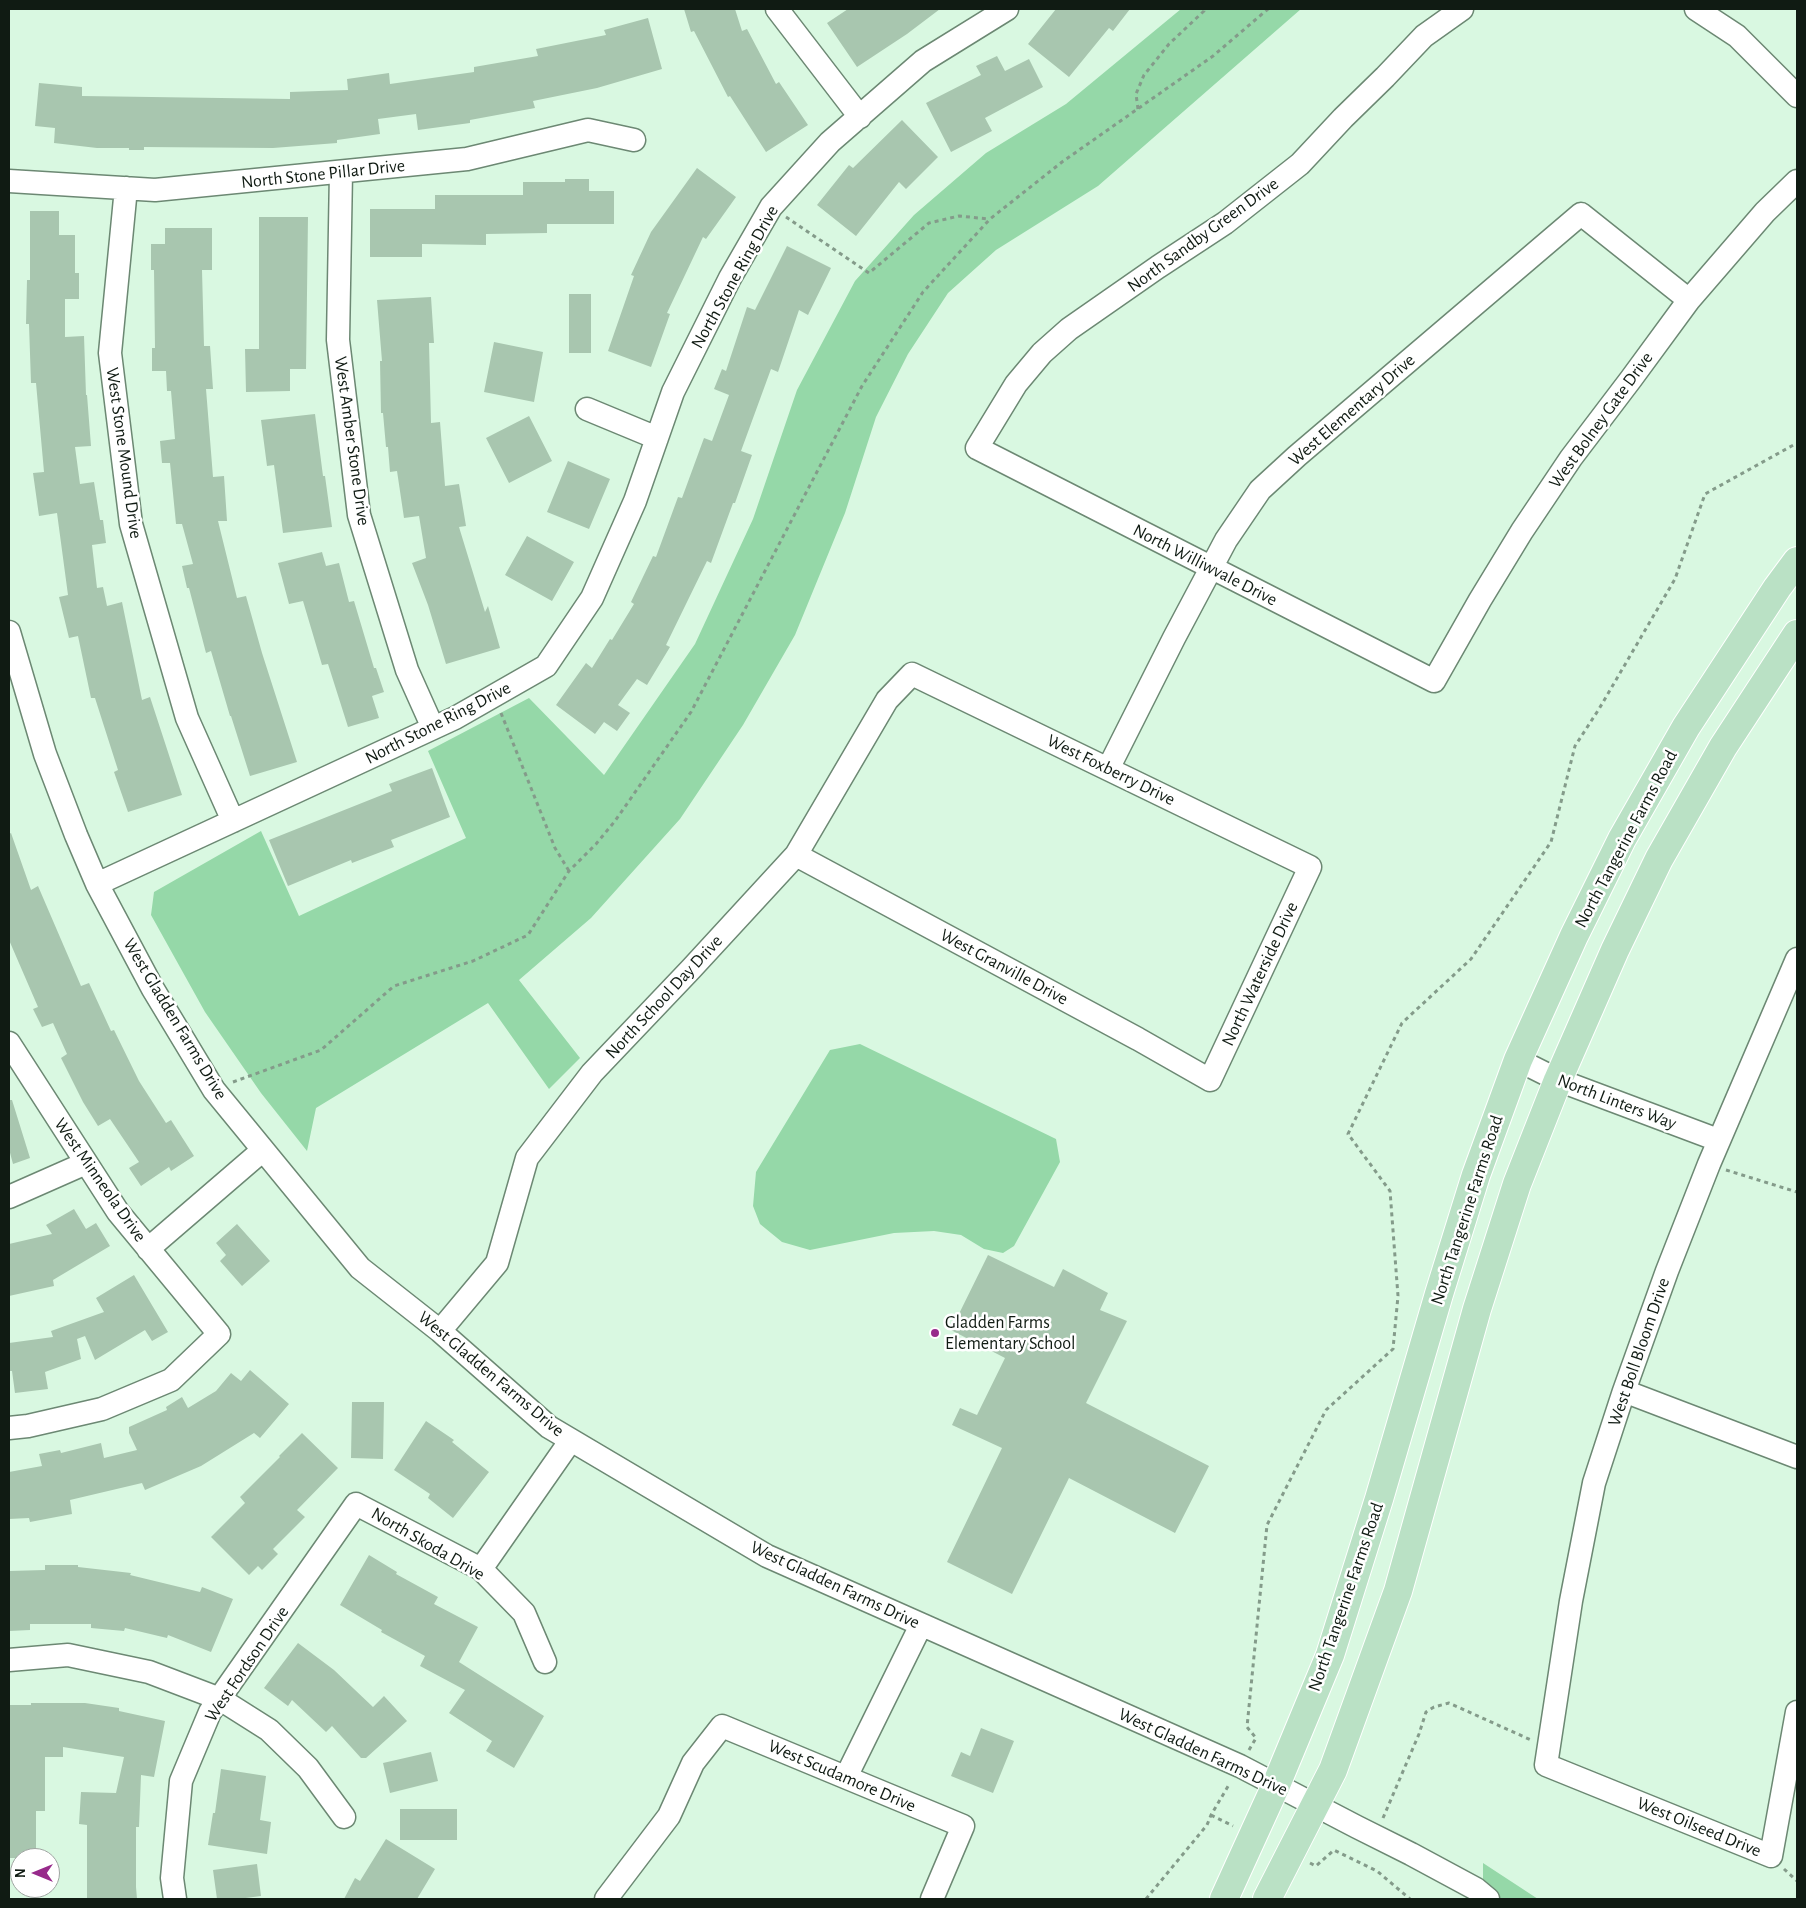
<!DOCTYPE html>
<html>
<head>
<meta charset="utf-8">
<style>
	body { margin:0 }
	#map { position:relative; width:1806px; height:1908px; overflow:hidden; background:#d9f8e1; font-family:"Alegreya Sans",sans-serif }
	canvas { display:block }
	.frame { position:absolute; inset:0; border:10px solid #101b13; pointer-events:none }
	.north { position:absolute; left:10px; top:1848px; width:50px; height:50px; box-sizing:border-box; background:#fff; border:1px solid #9fa4a1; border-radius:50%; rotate:270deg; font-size:14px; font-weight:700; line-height:20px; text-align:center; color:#101b13 }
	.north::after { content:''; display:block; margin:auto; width:18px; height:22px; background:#972a8b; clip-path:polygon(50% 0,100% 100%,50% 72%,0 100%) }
</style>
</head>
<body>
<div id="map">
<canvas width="1806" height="1908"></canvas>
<div class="frame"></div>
<div class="north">N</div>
</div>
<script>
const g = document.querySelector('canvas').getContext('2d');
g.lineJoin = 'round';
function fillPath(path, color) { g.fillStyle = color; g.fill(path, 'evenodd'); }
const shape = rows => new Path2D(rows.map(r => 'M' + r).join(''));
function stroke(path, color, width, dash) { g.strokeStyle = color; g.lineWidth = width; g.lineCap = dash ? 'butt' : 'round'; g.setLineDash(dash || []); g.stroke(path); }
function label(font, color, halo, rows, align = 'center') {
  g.font = font + ' "Alegreya Sans",sans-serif'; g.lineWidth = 5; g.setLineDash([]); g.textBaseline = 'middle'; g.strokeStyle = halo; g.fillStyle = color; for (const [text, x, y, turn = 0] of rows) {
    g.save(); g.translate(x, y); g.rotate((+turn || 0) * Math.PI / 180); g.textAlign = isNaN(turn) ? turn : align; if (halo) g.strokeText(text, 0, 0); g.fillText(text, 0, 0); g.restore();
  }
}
const green = shape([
	[1181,9,1301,9,1098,186,996,250,948,293,908,354,876,417,845,513,795,635,743,725,680,819,591,918,519,980,580,1058,549,1089,488,1003,316,1108,307,1151,261,1093,205,1012,151,915,154,892,261,831,299,916,466,838,428,751,529,698,604,775,695,644,753,519,797,390,855,281,914,215,986,153,1066,104],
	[860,1044,1056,1139,1060,1162,1014,1246,1003,1253,984,1249,961,1235,934,1231,894,1233,810,1250,782,1242,760,1224,753,1206,756,1172,830,1050],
	[1483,1863,1538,1899,1483,1899]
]);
const building = shape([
	[684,9,735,9,742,31,747,29,776,84,779,82,808,125,766,152,730,96,728,97,694,31,691,32],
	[848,9,940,9,907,34,857,67,827,23],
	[1056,9,1130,9,1113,31,1109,28,1069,77,1028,44],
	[648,18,662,69,597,88,533,101,535,108,470,120,470,123,418,130,416,114,378,119,380,134,337,140,337,143,273,148,144,147,144,150,129,150,129,148,97,148,54,143,55,128,35,126,39,83,82,87,82,96,290,99,290,92,348,90,347,79,389,73,390,84,474,72,474,67,538,56,536,49,606,35,604,30],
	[997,56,1005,71,1029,59,1043,87,985,118,992,131,951,152,926,103,981,75,976,66],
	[902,120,938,157,906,189,899,182,856,236,817,205,849,165,853,168],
	[697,168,736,197,706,239,703,237,667,313,670,314,651,367,608,351,634,276,631,275,651,232],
	[565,179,589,179,589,191,614,191,614,224,547,224,547,233,486,234,486,245,422,244,422,257,370,257,370,209,435,209,435,195,523,195,523,182,565,182],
	[30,211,59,211,59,235,75,235,75,273,79,273,79,299,65,299,65,337,84,336,86,395,87,395,91,446,75,447,80,484,94,482,100,520,103,520,106,543,92,545,97,588,103,587,107,606,122,602,142,700,150,697,182,795,128,812,114,772,118,770,95,698,91,698,78,636,69,638,59,597,68,595,57,513,39,516,33,473,44,472,36,383,31,383,29,324,26,324,27,280,30,280],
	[259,217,308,217,306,369,290,369,290,391,246,392,245,349,259,349],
	[165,228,212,228,212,270,202,270,204,346,210,346,213,389,206,389,213,477,224,476,227,521,218,521,237,598,246,596,262,653,297,762,250,776,231,716,230,716,211,651,206,653,189,588,187,588,182,566,193,564,182,524,176,524,170,463,162,463,160,441,175,439,171,391,167,391,166,371,152,371,152,348,155,348,154,270,151,270,151,244,165,244],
	[787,246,831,268,808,315,799,310,778,372,771,369,741,451,752,455,735,503,733,503,711,563,707,561,666,645,670,647,647,685,637,679,618,705,630,713,617,731,604,722,595,734,556,705,586,663,592,668,610,639,612,640,634,604,631,602,653,556,656,557,678,497,682,498,704,438,712,441,729,395,714,389,722,369,726,371,747,307,755,310],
	[569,294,591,294,591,353,569,353],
	[431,297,434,343,429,343,431,423,440,422,445,486,459,484,466,526,459,527,485,612,488,606,500,648,446,664,428,605,412,563,426,558,419,516,404,518,397,471,390,472,388,447,386,447,383,413,381,413,380,361,382,361,377,300],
	[494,342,543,352,534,402,484,392],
	[315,414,323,476,325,476,332,527,283,533,274,465,267,466,261,420],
	[529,416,552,461,509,483,486,438],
	[568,461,610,479,589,529,547,512],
	[527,536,574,562,552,601,505,575],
	[322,552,326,566,339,563,349,602,354,601,374,668,376,668,384,692,372,696,379,718,348,727,328,664,322,665,303,601,289,604,278,563],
	[432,768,450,817,391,840,394,847,352,863,351,860,288,886,269,840,392,791,389,784],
	[11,833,31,890,38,886,81,986,89,983,111,1031,114,1030,139,1081,166,1123,171,1120,194,1156,171,1171,169,1167,141,1186,129,1168,139,1162,110,1119,98,1126,83,1102,61,1058,67,1054,53,1023,42,1027,33,1009,38,1007,9,940,9,834],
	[9,1100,12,1100,30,1158,13,1164,9,1149],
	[74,1209,86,1229,96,1223,110,1246,53,1280,54,1286,9,1296,9,1244,52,1234,46,1225],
	[237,1224,270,1261,242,1286,220,1261,226,1255,216,1243],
	[988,1255,1054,1287,1063,1269,1108,1293,1100,1310,1127,1321,1086,1403,1209,1466,1175,1533,1069,1478,1012,1594,947,1562,1002,1448,952,1425,960,1408,977,1415,1005,1358,951,1330],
	[134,1275,168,1332,152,1341,145,1330,95,1360,85,1336,77,1339,81,1359,45,1372,48,1389,15,1393,12,1371,9,1371,9,1343,53,1337,51,1331,104,1312,96,1298],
	[250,1370,289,1404,260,1438,254,1433,201,1466,145,1490,142,1483,70,1500,72,1514,30,1522,29,1518,9,1519,9,1472,42,1466,39,1454,60,1450,61,1453,101,1443,104,1458,137,1450,129,1433,129,1427,167,1410,166,1407,182,1397,188,1408,216,1391,231,1373,241,1381],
	[352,1402,384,1402,383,1459,351,1458],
	[426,1421,454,1440,452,1442,489,1472,453,1518,428,1498,430,1494,394,1470],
	[302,1433,338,1468,297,1510,305,1517,273,1549,278,1554,262,1570,258,1566,249,1575,211,1537,245,1503,240,1497,280,1457,279,1456],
	[369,1555,397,1572,396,1574,438,1597,434,1604,478,1627,459,1662,544,1716,514,1768,486,1751,492,1741,449,1713,465,1690,420,1666,425,1656,381,1632,382,1630,340,1605],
	[45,1565,78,1565,78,1567,131,1573,130,1575,200,1592,202,1587,233,1599,211,1652,168,1635,167,1638,125,1628,124,1631,91,1628,91,1624,30,1624,30,1630,9,1631,9,1571,45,1570],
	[298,1643,334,1670,373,1707,384,1696,407,1721,366,1758,361,1758,332,1726,326,1732,292,1700,288,1706,264,1688],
	[31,1703,85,1703,119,1708,119,1711,165,1721,154,1777,141,1775,139,1827,136,1827,136,1887,137,1899,87,1899,87,1825,79,1824,81,1792,116,1793,124,1757,63,1747,63,1757,45,1757,45,1811,36,1811,36,1858,9,1858,9,1705,31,1705],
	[981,1728,1014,1741,993,1793,951,1776,961,1752,970,1756],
	[431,1752,438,1781,390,1793,383,1763],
	[221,1769,266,1776,260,1820,271,1822,267,1854,208,1845,213,1813,215,1813],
	[400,1809,457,1809,457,1840,400,1840],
	[386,1839,435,1869,417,1899,344,1899,355,1878,360,1881],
	[257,1864,261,1896,238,1899,217,1899,213,1870]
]);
const path = shape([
	[1138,109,1136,94,1144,75,1169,44,1204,11,1204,9],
	[786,217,869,273,929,223,959,216,989,219],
	[501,713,555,848,569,871],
	[233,1082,321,1050,394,986,473,961,528,935,569,871,596,844,615,821,691,712,862,386,923,292,990,219,1062,162,1213,56,1268,9],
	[1726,1170,1797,1192],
	[1249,1750,1256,1738,1247,1727,1267,1525,1326,1410,1393,1349,1398,1296,1390,1191,1348,1134,1402,1023,1471,959,1551,842,1575,746,1599,709,1675,579,1705,494,1797,443],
	[1211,1815,1233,1826],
	[1383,1818,1419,1734,1426,1712,1434,1707,1449,1703,1531,1740],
	[1310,1863,1316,1866,1334,1850,1377,1871,1410,1899],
	[1784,1869,1797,1881],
	[1146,1899,1207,1825,1211,1815,1230,1783]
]);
const minor = shape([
	[777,9,860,117],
	[1462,9,1424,36,1385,77,1343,118,1300,164,1225,223,1158,267,1069,329,1042,353,1016,384,977,448,1434,681,1480,600,1522,531,1571,458,1631,379,1689,300,1765,212,1797,181],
	[1696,9,1737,36,1797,96],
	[341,172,338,340,359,515,407,670,433,728],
	[9,181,155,190,467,159,588,130,634,140],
	[126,188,110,353,131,524,187,718,233,821],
	[587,409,657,438],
	[9,632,45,754,76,835,97,884,153,989,214,1090,360,1268,440,1331,549,1427,767,1556,1240,1766,1357,1827,1411,1854,1476,1889,1488,1899],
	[1108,769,1174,638,1226,540,1260,490,1297,456,1581,214,1689,300],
	[97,884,455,718,546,666,592,598,635,501,673,392,730,278,771,207,830,142,923,61,1007,9],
	[1797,959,1709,1164,1667,1271,1624,1391,1594,1483,1571,1601,1546,1765,1771,1856,1797,1712],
	[9,1043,118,1212,219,1334,171,1380,102,1409,28,1426,9,1428],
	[1518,1060,1558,1080,1718,1140],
	[9,1197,86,1163],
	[148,1249,263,1150],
	[440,1331,497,1263,527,1158,592,1073,691,969,796,855,887,700,912,674,1310,867,1210,1080,1138,1039,796,855],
	[1624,1391,1797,1457],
	[481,1569,571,1440],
	[9,1660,68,1655,149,1672,220,1699,269,1730,308,1768,344,1817],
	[846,1777,921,1625],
	[175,1899,172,1878,181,1781,210,1712,356,1504,481,1569,524,1613,545,1662],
	[606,1899,669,1816,693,1763,722,1726,963,1826,932,1899]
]);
const major = shape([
	[1224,1899,1276,1785,1330,1655,1379,1499,1439,1294,1476,1175,1518,1060,1574,936,1622,839,1686,727,1777,588,1797,561],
	[1267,1899,1333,1770,1398,1591,1477,1309,1517,1184,1558,1080,1615,950,1659,859,1723,747,1797,634]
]);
const markers = [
	[935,1333,5,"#972a8b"]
];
const streetNames = [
	["North Stone Pillar Drive",323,174,-6],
	["North Sandby Green Drive",1203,235,-36],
	["North Stone Ring Drive",735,277,-61],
	["West Elementary Drive",1352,410,-41],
	["West Bolney Gate Drive",1601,420,-54],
	["West Amber Stone Drive",352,441,82],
	["West Stone Mound Drive",124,453,82],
	["North Williwvale Drive",1205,565,27],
	["North Stone Ring Drive",438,723,-27],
	["West Foxberry Drive",1111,770,26],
	["North Tangerine Farms Road",1626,839,-62],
	["West Granville Drive",1004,967,28],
	["North Waterside Drive",1260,974,-65],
	["North School Day Drive",664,997,-47],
	["West Gladden Farms Drive",175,1019,59],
	["North Linters Way",1617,1102,21],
	["West Minneola Drive",100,1180,55],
	["North Tangerine Farms Road",1467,1210,-72],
	["West Boll Bloom Drive",1639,1352,-71],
	["West Gladden Farms Drive",491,1374,40],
	["North Skoda Drive",428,1544,30],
	["West Gladden Farms Drive",835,1585,25],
	["North Tangerine Farms Road",1346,1597,-71],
	["West Fordson Drive",247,1664,-56],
	["West Gladden Farms Drive",1203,1752,25],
	["West Scudamore Drive",842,1776,23],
	["West Oilseed Drive",1699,1827,22]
];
const poiNames = [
	["Gladden Farms",945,1323],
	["Elementary School",945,1344]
];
fillPath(green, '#95d8a8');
fillPath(building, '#a8c6af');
stroke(minor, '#6c8873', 25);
stroke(major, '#fff', 30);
stroke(path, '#849b8a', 3, [4, 4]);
stroke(minor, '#fff', 22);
stroke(major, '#bae1c5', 28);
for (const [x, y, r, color] of markers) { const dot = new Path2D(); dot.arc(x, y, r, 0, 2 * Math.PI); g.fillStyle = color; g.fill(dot); stroke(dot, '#fff', 2); }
label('18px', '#101b13', '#fff', streetNames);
label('18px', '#101b13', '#fff', poiNames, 'left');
</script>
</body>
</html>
